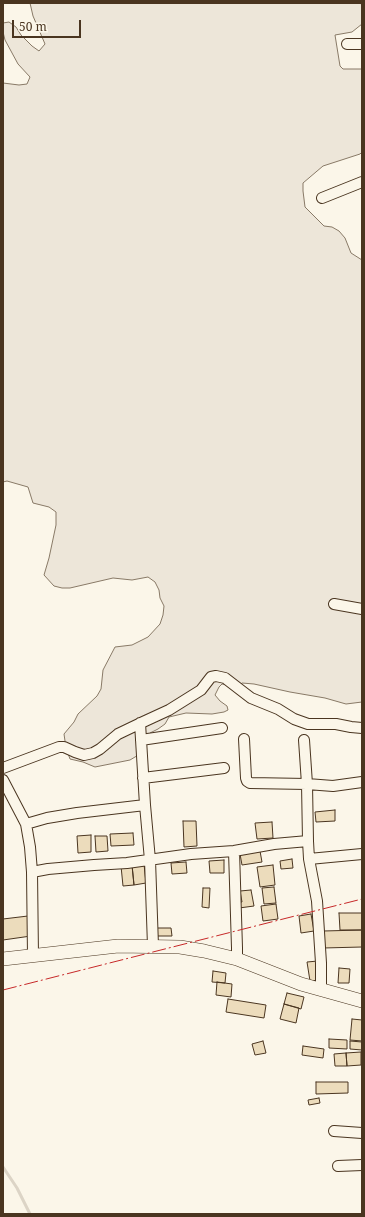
<!DOCTYPE html>
<html>
<head>
<meta charset="utf-8">
<style>
	body { margin:0 }
	#map { position:relative; width:365px; height:1217px; overflow:hidden; background:#fbf6e9; font-family:"Noto Serif",serif }
	canvas { display:block }
	.frame { position:absolute; inset:0; border:4px solid #4a3520; pointer-events:none }
	.scale { position:absolute; left:12px; top:20px; width:69px; height:18px; box-sizing:border-box; border:2px solid #4a3520; border-top:0; padding-left:5px; font-size:12px; line-height:14px; white-space:nowrap; color:#4a3520; -webkit-text-stroke:3px #fbf6e9; paint-order:stroke }
</style>
</head>
<body>
<div id="map">
<canvas width="365" height="1217"></canvas>
<div class="frame"></div>
<div class="scale">50 m</div>
</div>
<script>
const g = document.querySelector('canvas').getContext('2d');
g.lineJoin = 'round';
function fillPath(path, color) { g.fillStyle = color; g.fill(path, 'evenodd'); }
const shape = rows => new Path2D(rows.map(r => 'M' + r).join(''));
function stroke(path, color, width, dash) { g.strokeStyle = color; g.lineWidth = width; g.lineCap = dash ? 'butt' : 'round'; g.setLineDash(dash || []); g.stroke(path); }
const green = shape([
	[30,3,361,3,362,7,362,24,352,32,335,35,340,66,343,69,362,69,362,152,360,154,323,166,303,183,303,191,305,207,324,226,332,227,339,231,345,238,351,253,362,260,362,702,346,704,325,698,290,692,254,684,242,683,239,686,222,684,219,687,215,695,220,701,227,706,228,710,224,712,212,714,186,713,169,717,165,724,158,729,150,733,145,740,140,754,130,760,95,767,83,762,70,759,66,748,64,734,74,722,78,714,97,696,101,689,103,670,115,647,132,645,148,637,160,624,163,615,164,606,160,598,159,590,155,582,148,577,132,580,113,578,70,588,62,588,54,586,44,575,49,558,56,525,56,512,49,507,33,503,28,487,7,481,3,482,3,83,19,85,27,84,30,77,18,64,5,40,3,32,3,23,9,22,16,27,21,35,32,46,39,51,45,44,33,16,30,3]
]);
const stream = shape([
	[3,1167,17,1188,30,1214]
]);
const building = shape([
	[335,810,335,821,316,822,315,812,335,810],
	[183,821,196,821,197,846,184,847,183,821],
	[272,822,273,838,257,839,255,823,272,822],
	[133,833,134,845,111,846,110,834,133,833],
	[91,835,91,852,78,853,77,836,91,835],
	[95,836,107,836,108,851,96,852,95,836],
	[260,851,262,862,242,865,240,854,260,851],
	[292,859,293,868,281,869,280,861,292,859],
	[224,860,224,873,210,873,209,861,224,860],
	[186,862,187,873,172,874,171,863,186,862],
	[144,864,146,883,134,885,132,865,144,864],
	[132,865,134,885,123,886,121,866,132,865],
	[273,865,275,885,260,887,257,867,273,865],
	[274,887,276,903,264,904,262,888,274,887],
	[203,888,210,888,209,908,202,907,203,888],
	[251,890,254,906,239,908,239,902,242,902,240,891,251,890],
	[276,904,278,919,263,921,261,906,276,904],
	[339,913,362,913,362,930,340,930,339,913],
	[311,914,314,931,301,933,299,916,311,914],
	[28,916,31,936,3,940,3,919,28,916],
	[155,928,171,928,172,936,155,936,155,928],
	[362,930,362,947,323,948,323,931,362,930],
	[318,961,320,980,310,981,307,962,318,961],
	[339,968,350,969,349,983,338,983,339,968],
	[213,971,226,973,225,983,212,982,213,971],
	[217,982,232,984,231,997,216,995,217,982],
	[287,993,304,997,301,1009,284,1004,287,993],
	[228,999,266,1005,264,1018,226,1012,228,999],
	[284,1004,299,1008,296,1023,280,1019,284,1004],
	[352,1019,362,1020,362,1041,350,1040,352,1019],
	[329,1039,347,1040,347,1049,329,1048,329,1039],
	[263,1041,266,1053,255,1055,252,1044,263,1041],
	[350,1041,362,1042,362,1050,350,1049,350,1041],
	[303,1046,324,1049,323,1058,302,1055,303,1046],
	[361,1052,361,1065,347,1066,346,1053,361,1052],
	[346,1053,347,1066,335,1066,334,1054,346,1053],
	[316,1082,348,1082,348,1093,316,1094,316,1082],
	[319,1098,320,1103,309,1105,308,1100,319,1098]
]);
const minor = shape([
	[347,44,362,44],
	[322,198,362,182],
	[334,604,362,609],
	[140,723,145,805,150,860,153,946],
	[244,739,246,778,247,781,250,783,307,784,304,740],
	[141,740,222,728],
	[3,768,59,747,64,747,75,752,84,755,93,753,100,749,118,734,143,722,169,710,201,690,211,677,216,676,225,678,251,698,278,709,294,719,308,724,336,724,351,727,362,728],
	[143,778,224,768],
	[3,780,26,824],
	[234,851,237,948,237,959],
	[309,859,362,854],
	[32,872,30,847,26,824,47,818,77,813,145,805],
	[33,956,32,872,48,869,94,865,127,863,191,854,234,851,274,844,308,841],
	[321,990,321,963,317,901,309,859,308,841,307,784,333,786,362,782],
	[334,1131,362,1133],
	[338,1166,362,1165]
]);
const major = shape([
	[3,959,118,946,180,947,204,951,237,959,301,984,362,1001]
]);
const power = shape([
	[3,990,362,899]
]);
fillPath(green, '#ede6d9');
stroke(green, '#887966', 1);
stroke(stream, '#dcd4c6', 3);
fillPath(building, '#ecdcbc');
stroke(building, '#4a3520', 1);
stroke(minor, '#4a3520', 12);
stroke(major, '#4a3520', 14);
stroke(minor, '#fbf6e9', 10);
stroke(major, '#fbf6e9', 13);
stroke(power, '#c62828', 1, [14, 3, 2, 3]);
</script>
</body>
</html>
